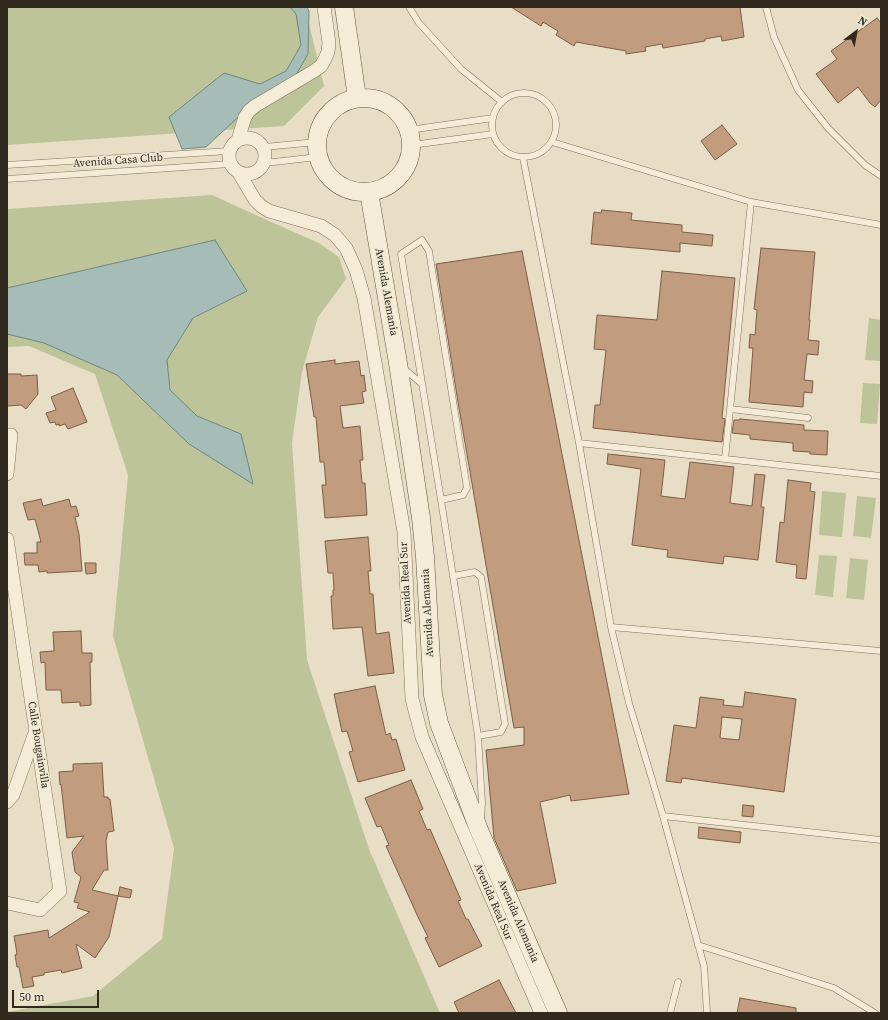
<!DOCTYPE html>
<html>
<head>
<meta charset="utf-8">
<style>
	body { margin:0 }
	#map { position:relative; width:888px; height:1020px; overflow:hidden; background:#e8dec5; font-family:"Source Serif 4",serif }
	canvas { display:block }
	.frame { position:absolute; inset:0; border:8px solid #32291f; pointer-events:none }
	.north { position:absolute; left:836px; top:12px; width:40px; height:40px; -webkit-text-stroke:3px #f0e8d3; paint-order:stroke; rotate:32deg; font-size:11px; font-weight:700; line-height:16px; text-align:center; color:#32291f }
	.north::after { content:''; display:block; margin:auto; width:14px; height:18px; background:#32291f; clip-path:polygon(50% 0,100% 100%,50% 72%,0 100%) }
	.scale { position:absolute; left:12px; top:990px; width:87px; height:18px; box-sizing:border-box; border:2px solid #32291f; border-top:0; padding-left:5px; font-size:12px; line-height:14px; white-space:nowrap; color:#32291f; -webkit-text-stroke:3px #f0e8d3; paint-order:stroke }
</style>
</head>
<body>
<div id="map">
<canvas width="888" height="1020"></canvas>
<div class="frame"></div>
<div class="north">N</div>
<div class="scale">50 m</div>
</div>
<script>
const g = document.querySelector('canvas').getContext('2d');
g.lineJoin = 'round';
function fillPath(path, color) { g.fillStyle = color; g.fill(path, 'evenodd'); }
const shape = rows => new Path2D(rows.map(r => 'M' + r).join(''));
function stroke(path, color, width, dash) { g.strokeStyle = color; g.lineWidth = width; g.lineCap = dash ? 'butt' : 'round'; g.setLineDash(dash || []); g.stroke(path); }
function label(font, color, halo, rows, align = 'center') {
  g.font = font + ' "Source Serif 4",serif'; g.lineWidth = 3; g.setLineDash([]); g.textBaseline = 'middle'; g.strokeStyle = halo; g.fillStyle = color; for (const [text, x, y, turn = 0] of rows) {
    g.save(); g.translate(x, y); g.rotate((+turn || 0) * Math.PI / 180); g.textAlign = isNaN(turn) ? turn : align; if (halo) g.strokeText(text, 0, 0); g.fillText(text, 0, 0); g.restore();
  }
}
const green = shape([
	[7,7,305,7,324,86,284,126,7,145],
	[212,195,269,221,319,243,339,257,346,279,318,317,302,372,292,443,307,660,369,849,440,1013,7,1013,7,1012,93,996,162,939,174,848,113,636,128,475,95,374,29,346,7,347,7,209],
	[869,318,881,320,881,361,865,360],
	[863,383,880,384,877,424,860,423],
	[822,491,846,493,842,537,819,535],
	[857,496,876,498,871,538,853,536],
	[819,555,837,556,833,597,815,595],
	[850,558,868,560,864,600,846,598]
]);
const water = shape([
	[290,7,307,7,309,11,308,54,296,75,249,107,206,147,182,149,169,117,224,73,260,84,286,71,301,45,296,14,290,7],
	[215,240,247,291,193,318,167,360,170,390,197,416,241,434,253,484,189,444,117,375,44,343,7,334,7,288,215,240]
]);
const building = shape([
	[511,7,740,7,744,37,722,41,721,36,705,39,705,41,663,48,662,44,645,47,646,51,626,54,626,51,576,42,574,46,556,35,558,31,543,22,541,26,511,7],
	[877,18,881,23,881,100,875,107,870,103,858,87,838,103,816,74,837,59,831,51,877,18],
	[722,125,737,144,715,160,701,141,722,125],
	[602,210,632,213,631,220,682,225,682,232,713,235,712,246,680,243,680,252,591,244,594,212,601,213,602,210],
	[761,248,815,252,809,320,810,320,808,340,819,341,818,355,807,354,804,380,813,381,812,393,804,392,803,407,749,402,753,348,749,348,750,334,755,335,757,310,754,309,761,248],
	[522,251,629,794,571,801,570,795,540,802,556,883,517,891,494,838,486,750,524,745,524,727,514,728,458,402,436,264,522,251],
	[662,271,735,278,722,418,725,419,722,442,593,428,595,405,600,405,606,350,594,349,597,315,657,320,662,271],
	[335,360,335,364,359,361,361,376,364,375,366,391,362,392,364,403,340,406,343,428,360,426,363,460,360,460,362,483,365,483,367,515,325,518,322,485,326,485,324,462,320,462,316,417,314,417,306,364,335,360],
	[7,374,21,374,21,376,37,375,38,394,26,409,21,405,7,406,7,374],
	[73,388,87,422,68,429,65,424,59,426,59,424,56,425,55,422,50,423,46,413,56,410,51,397,73,388],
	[740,419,804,425,804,430,828,431,827,455,810,454,810,452,793,451,793,443,750,439,750,435,732,433,734,420,739,420,740,419],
	[608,454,665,460,661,496,685,499,690,462,734,467,730,503,752,506,755,474,765,475,761,507,764,507,758,560,724,556,723,564,667,557,668,550,632,545,641,469,607,464,608,454],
	[788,480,811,483,810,491,815,492,806,579,796,578,797,565,776,562,780,522,784,523,788,480],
	[41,499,43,506,69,499,71,507,76,506,79,516,75,517,79,534,82,571,47,573,47,571,39,572,38,565,25,565,24,553,37,553,37,542,41,542,35,519,28,520,23,503,41,499],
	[368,537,371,571,368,571,370,594,373,594,376,634,389,632,394,673,368,676,362,627,333,629,331,596,333,596,333,590,334,590,333,573,328,573,325,541,368,537],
	[85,563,96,563,96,573,86,574,85,563],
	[81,631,82,653,92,653,92,662,90,662,91,705,80,706,80,702,62,703,61,690,46,690,45,662,41,663,40,652,54,651,53,632,81,631],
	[375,686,386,735,390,733,392,740,396,739,405,770,358,782,349,752,353,751,347,731,342,732,334,694,375,686],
	[745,692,796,699,784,792,682,778,681,783,666,781,674,725,696,728,700,697,724,700,723,705,743,707,745,692],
	[722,717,742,719,739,740,720,738,722,717],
	[102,763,104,797,108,797,108,799,110,799,114,831,108,832,106,841,108,870,104,870,92,890,118,896,109,937,95,958,76,944,82,968,62,973,61,970,44,973,44,975,32,977,34,986,23,988,19,967,17,967,15,955,17,954,14,936,48,930,49,938,90,912,77,908,79,903,74,902,81,877,75,872,72,852,84,836,67,838,61,784,60,785,59,772,73,771,73,764,102,763],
	[411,780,423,809,419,811,427,830,430,829,461,900,458,901,466,919,468,919,482,946,439,967,425,938,428,937,418,917,386,846,389,845,381,826,377,827,365,798,411,780],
	[743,805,754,806,753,817,742,816,743,805],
	[699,827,741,832,740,843,698,838,699,827],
	[120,887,132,890,130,898,118,896,120,887],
	[499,980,516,1013,459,1013,454,1002,499,980],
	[740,998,796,1008,796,1013,737,1013,740,998]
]);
const lane = shape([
	[409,7,419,23,461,69,502,102],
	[766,7,774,37,798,90,828,128,865,165,881,176],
	'492 125a32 32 0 1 1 64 0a32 32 0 1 1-64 0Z',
	[409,130,493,118],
	[552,142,751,202,881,225],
	[412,145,493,134],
	[264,147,317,142],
	[523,158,579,443,611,627,629,703,663,816,704,966,707,1013],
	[265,163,318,157],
	[7,165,229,151],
	[7,179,230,164],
	[402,367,422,384],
	[730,409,808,418],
	[579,443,881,476],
	[725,459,751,202],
	[441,500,463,495,467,488,429,251,422,240,401,254,441,500,453,576,478,736,482,803,481,819],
	[453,576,475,572,481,577,505,724,501,732,478,736],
	[611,627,881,651],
	[663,816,881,840],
	[698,945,834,988,875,1013],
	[670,1013,678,982]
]);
const street = shape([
	'229 156a18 18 0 1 1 36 0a18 18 0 1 1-36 0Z',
	[238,140,245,117,249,111,255,106,314,71,321,66,325,59,328,52,329,43,324,7],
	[239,173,255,200,261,206,269,211,321,226,335,235,346,248,356,270,364,298,404,532,412,699,422,737,541,1013],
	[7,474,11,435],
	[7,539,60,891,40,910,7,903],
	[7,802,13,795,35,733]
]);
const secondary = shape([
	[344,7,357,98],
	'317 145a47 47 0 1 1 94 0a47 47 0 1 1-94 0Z',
	[369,192,398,363,421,518,425,557,433,695,439,723,479,830,558,1013]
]);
const streetNames = [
	["Avenida Casa Club",118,161,-4],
	["Avenida Alemania",386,292,80],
	["Avenida Real Sur",406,583,-93],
	["Avenida Alemania",428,613,-93],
	["Calle Bougainvilla",38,745,81],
	["Avenida Real Sur",493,902,67],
	["Avenida Alemania",518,921,67]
];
fillPath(green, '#bec49a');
fillPath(water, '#a6bcb6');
stroke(water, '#6e8882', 1);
fillPath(building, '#c19c7f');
stroke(building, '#7c5d46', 1);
stroke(lane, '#80705d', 7);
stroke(street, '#80705d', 14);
stroke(secondary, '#625240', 19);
stroke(lane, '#f4ecd7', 6);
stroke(street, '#f4ecd7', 13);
stroke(secondary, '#f4ecd7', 18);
label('11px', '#32291f', '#f0e8d3', streetNames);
</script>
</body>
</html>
